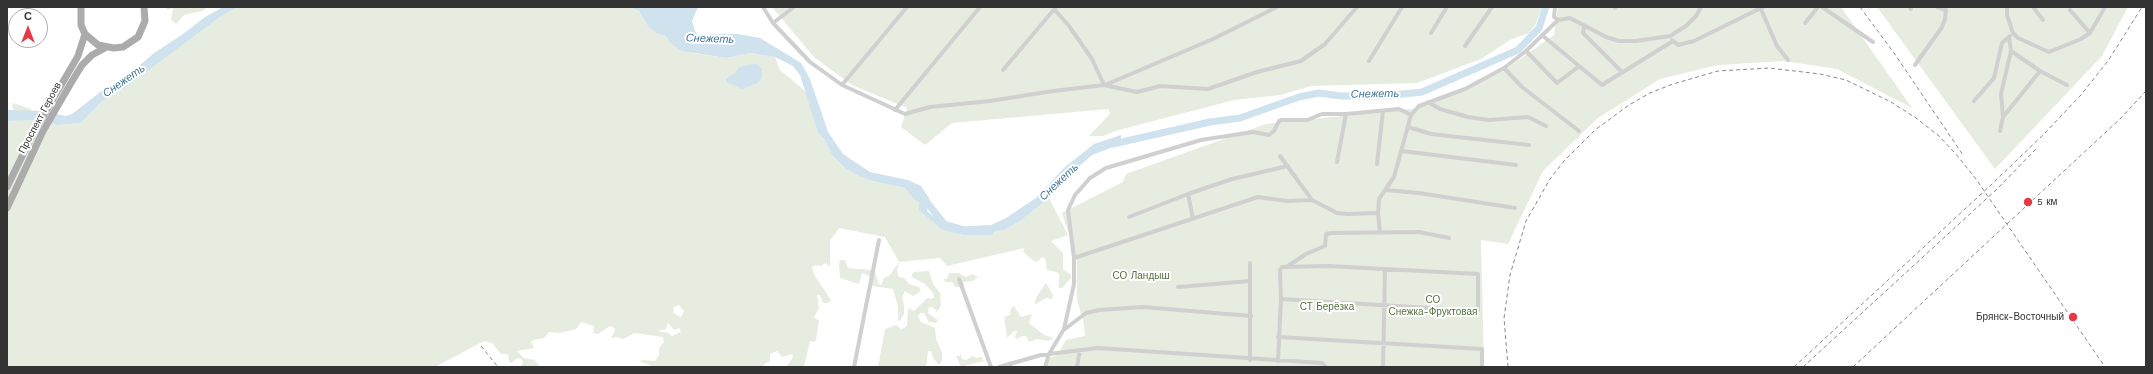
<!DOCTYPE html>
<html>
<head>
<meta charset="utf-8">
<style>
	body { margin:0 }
	#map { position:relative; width:2153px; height:374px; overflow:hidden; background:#fff; font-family:"Work Sans",sans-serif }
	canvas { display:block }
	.frame { position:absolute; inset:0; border:8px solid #333; pointer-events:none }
	.north { position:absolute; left:8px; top:8px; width:40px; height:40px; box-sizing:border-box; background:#fff; border:1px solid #adadad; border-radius:50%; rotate:0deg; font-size:11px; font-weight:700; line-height:16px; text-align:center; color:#333 }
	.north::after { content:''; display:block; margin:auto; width:14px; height:18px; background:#e63946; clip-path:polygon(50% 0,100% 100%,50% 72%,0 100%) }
</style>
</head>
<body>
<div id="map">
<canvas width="2153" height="374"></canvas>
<div class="frame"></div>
<div class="north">С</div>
</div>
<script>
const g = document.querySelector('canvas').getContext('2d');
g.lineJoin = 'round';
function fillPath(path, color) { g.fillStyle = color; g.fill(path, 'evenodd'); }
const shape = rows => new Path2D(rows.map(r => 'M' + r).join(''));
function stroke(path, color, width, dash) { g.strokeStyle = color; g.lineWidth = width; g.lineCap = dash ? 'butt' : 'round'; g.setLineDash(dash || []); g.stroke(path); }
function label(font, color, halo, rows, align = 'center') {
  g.font = font + ' "Work Sans",sans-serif'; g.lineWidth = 4; g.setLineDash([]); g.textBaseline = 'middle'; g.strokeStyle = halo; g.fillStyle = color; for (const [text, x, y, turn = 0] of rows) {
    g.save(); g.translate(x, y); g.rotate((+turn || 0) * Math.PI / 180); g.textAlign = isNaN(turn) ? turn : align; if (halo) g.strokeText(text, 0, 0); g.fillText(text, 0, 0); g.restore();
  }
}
const green = shape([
	[166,7,208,7,202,11,184,15,176,24,171,20,173,8,167,10],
	[237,7,629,7,639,11,649,28,658,34,666,36,670,43,692,53,726,58,750,53,775,57,780,70,803,89,808,96,818,133,824,139,832,155,845,168,872,181,905,188,919,202,921,212,942,230,963,235,993,234,996,231,1004,230,1020,221,1049,198,1068,235,1051,241,1063,253,1063,269,1071,275,1071,278,1062,288,1059,288,1059,274,1056,272,1047,270,1045,258,1042,257,1037,262,1034,261,1023,252,1024,248,947,266,940,258,899,262,897,271,899,277,904,278,909,284,919,287,921,291,913,296,905,291,902,298,904,305,904,314,900,321,898,320,898,306,893,289,872,286,872,280,869,276,862,273,859,284,840,278,839,263,840,260,845,260,848,268,871,270,875,272,879,284,881,285,884,278,890,275,899,262,885,237,839,228,830,241,830,266,824,263,822,266,815,265,812,267,815,276,831,300,829,303,823,303,820,295,817,295,819,308,814,317,819,321,816,340,813,342,810,341,804,367,786,367,793,357,792,354,782,357,777,351,770,354,770,361,764,364,763,367,655,367,639,361,643,360,655,361,659,355,659,348,664,342,663,337,635,333,623,339,616,337,611,338,615,330,614,328,610,326,598,334,593,333,594,326,581,322,576,329,559,333,549,332,544,338,533,340,531,342,534,348,517,351,524,358,535,360,540,367,521,367,523,361,520,358,514,360,512,363,509,362,508,354,501,354,492,343,484,341,435,367,7,367,7,121,44,120,57,125,81,123,100,103,125,88,220,17],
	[679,305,684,311,681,317,673,313,674,307],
	[668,323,674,330,679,328,681,332,672,336,668,333,657,331,666,329],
	[772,7,1542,7,1542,8,1535,25,1529,33,1510,40,1481,59,1417,83,1311,86,1280,95,1234,100,1115,131,1103,136,1089,136,1106,118,1110,113,1108,109,952,123,925,145,901,127,907,108,852,85,814,57],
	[1558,7,1841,7,1912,108,1837,69,1784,61,1718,65,1660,79,1598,118,1543,171,1508,244,1481,240,1484,367,1045,367,1049,358,1061,354,1060,350,1066,340,1085,336,1083,319,1077,300,1077,259,1062,213,1123,182,1126,174,1266,124,1418,108,1502,72,1554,35],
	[1877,7,2128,7,2102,56,1995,169],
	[13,103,31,109,32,112,14,112,12,105],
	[929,271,933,284,940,293,941,306,937,312,933,307,929,307,928,313,938,320,936,323,929,322,924,313,920,313,918,316,921,322,935,328,936,339,942,353,942,360,939,365,933,358,931,351,928,351,926,367,878,367,885,329,896,325,901,329,904,328,907,326,908,310,910,308,912,311,915,310,925,300,928,298,932,299,934,297,933,293,925,284,912,277,912,274,914,272],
	[949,273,959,273,966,277,972,274,978,277,973,281,963,282,965,285,962,287,955,287,952,282,945,282,944,279,947,279],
	[1046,283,1053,295,1052,299,1046,298,1034,305,1037,296],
	[1014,306,1021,317,1032,314,1029,323,1044,335,1054,338,1048,341,1038,339,1029,342,1026,336,1022,336,1017,339,1015,337,1017,331,1014,331,1007,338,1004,317,1010,315,1011,308],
	[960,353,962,359,966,360,973,356,976,358,982,357,983,361,961,367,956,356,960,356]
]);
const water = shape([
	[223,7,237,7,220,17,125,88,100,103,81,123,57,125,44,120,7,121,7,110,43,111,66,116,72,114,104,89,131,73,154,53,183,34,205,17],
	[629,7,698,7,692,21,695,31,700,37,712,34,738,34,760,38,801,63,810,79,828,132,843,154,870,172,908,180,921,186,929,198,927,211,940,222,953,227,991,225,1006,218,1036,198,1065,167,1094,144,1121,135,1121,144,1092,155,1065,179,1049,198,1020,221,1004,230,996,231,991,235,963,235,942,230,921,212,919,209,919,202,914,199,905,188,872,181,859,176,845,168,832,155,824,139,818,133,800,75,793,66,775,57,750,53,726,58,682,51,670,43,666,36,658,34,649,28,639,11],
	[753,64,756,64,762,69,762,78,758,83,742,89,726,82,726,79,735,73,739,67]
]);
const river = shape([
	[1113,144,1210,122,1240,118,1299,97,1319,93,1341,96,1384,96,1422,92,1518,50,1539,28,1546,7],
	[922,196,944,224,965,230]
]);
const minor = shape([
	[763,7,773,23,810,62,842,85,905,114,930,107,990,101,1053,91,1104,85,1137,92,1160,86,1208,89,1257,72,1301,61,1325,44,1357,7],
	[1555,7,1554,17,1558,20],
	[1615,7,1615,8],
	[1760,7,1777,46,1788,60],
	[1822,7,1873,42],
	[1910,7,1911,9],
	[2007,7,2007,15,2013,33,2018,38,2049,52,2081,39,2090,33,2105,7],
	[2033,7,2043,20],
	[1054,9,1069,26,1092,59,1104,85],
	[2070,10,2090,33],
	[773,23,794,7],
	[1805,23,1818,7],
	[1584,27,1583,33,1622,72],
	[1431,33,1447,7],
	[1543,36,1602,85,1673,41],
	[1672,40,1678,45,1694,41,1763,7],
	[1465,46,1492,7],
	[1526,51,1557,83,1578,67],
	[2011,51,2040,71,2067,85],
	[1369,61,1402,7],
	[1915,65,1942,27,1945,19,1946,10,1937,7],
	[1504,68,1522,87,1579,131],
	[1003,70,1056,7],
	[842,85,907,7],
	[1105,85,1213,39,1277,7],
	[1974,101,1994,78,2002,43,2010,36],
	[1428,102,1440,109,1468,117,1489,120,1528,117,1546,126],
	[895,110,980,7],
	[2003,117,2040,71],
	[1408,127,1431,134,1529,145],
	[2000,131,2003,117,2001,94,2011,51,2009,37],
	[1402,151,1516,165],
	[1280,156,1312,200],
	[1337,162,1346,114],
	[1377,164,1383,111],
	[1385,190,1419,193,1515,208],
	[1188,194,1193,219],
	[1129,217,1188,194,1232,179,1288,166],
	[1380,232,1378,213,1379,199,1394,177,1411,115,1419,106,1465,89,1504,68,1526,51,1558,20,1570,18,1606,37,1619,41,1636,41,1670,36,1686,26,1696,16,1701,7],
	[1074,258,1258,197,1287,201,1312,200,1337,213,1348,214,1378,213],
	[1250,263,1250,360],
	[1288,266,1306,254,1325,246,1326,234,1331,233,1419,232,1449,238],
	[959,279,991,367],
	[1178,287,1250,281],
	[1065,329,1086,313,1099,310,1143,307,1251,316],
	[1278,337,1482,349,1482,367],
	[1278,361,1281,299,1280,270,1282,267,1328,266,1478,274,1478,311,1281,299],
	[854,367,879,240],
	[999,367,1041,355,1098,348,1322,363,1326,367],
	[1045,367,1049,354,1064,329,1074,284,1074,258,1068,210,1075,195,1090,178,1106,168,1201,140,1253,132,1269,135,1274,131,1279,121,1282,120,1307,120,1322,114,1346,114,1399,109,1411,115],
	[1077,367,1080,350],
	[1383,367,1385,270]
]);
const tertiary = shape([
	[1010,364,1010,367]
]);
const primary = shape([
	[81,7,81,25,85,34,98,45,114,48,123,47,138,37,145,21,144,7],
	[7,187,35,130,78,56,85,34],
	[7,208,43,131,71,83,82,65,92,55,105,48]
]);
const rail = shape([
	[1860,7,1894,53,1963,155],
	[481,346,498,367],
	[1508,367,1504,318,1510,275,1526,221,1550,179,1564,161,1595,130,1629,105,1650,93,1673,84,1718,71,1769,68,1820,74,1846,80,1891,102,1916,118,1939,136,1955,153,1976,179,2105,367],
	[1794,367,1992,184,2045,133,2080,96,2108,61,2142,7],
	[1803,367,1996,190,2036,149],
	[1853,367,2120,119,2146,91]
]);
const markers = [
	[2028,202,5,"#e63946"],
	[2073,317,5,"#e63946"]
];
const streetNames = [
	["Проспект Героев",40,118,-62]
];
const poiNames = [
	["5 км",2037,202],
	["Брянск-Восточный",2064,317,"right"]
];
const parkNames = [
	["СО Ландыш",1141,276],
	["СО",1433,300],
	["Снежка-Фруктовая",1433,312],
	["СТ Берёзка",1327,307]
];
const waterNames = [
	["Снежеть",710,39,2],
	["Снежеть",124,81,-35],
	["Снежеть",1375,94,-1],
	["Снежеть",1059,182,-43]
];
fillPath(green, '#e6ecdf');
fillPath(water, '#cfe2ee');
stroke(river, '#cfe2ee', 7);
stroke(minor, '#d0d0d0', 4);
stroke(tertiary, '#d0d0d0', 5);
stroke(primary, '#ababab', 7);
stroke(rail, '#888', 1, [4, 3]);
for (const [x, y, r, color] of markers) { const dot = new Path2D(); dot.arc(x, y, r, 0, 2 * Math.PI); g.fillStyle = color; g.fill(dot); stroke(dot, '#fff', 1.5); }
label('10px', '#333', '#fff', streetNames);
label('10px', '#333', '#fff', poiNames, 'left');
label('10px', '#56703f', '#fff', parkNames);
label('italic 11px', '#3f7597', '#fff', waterNames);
</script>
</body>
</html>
